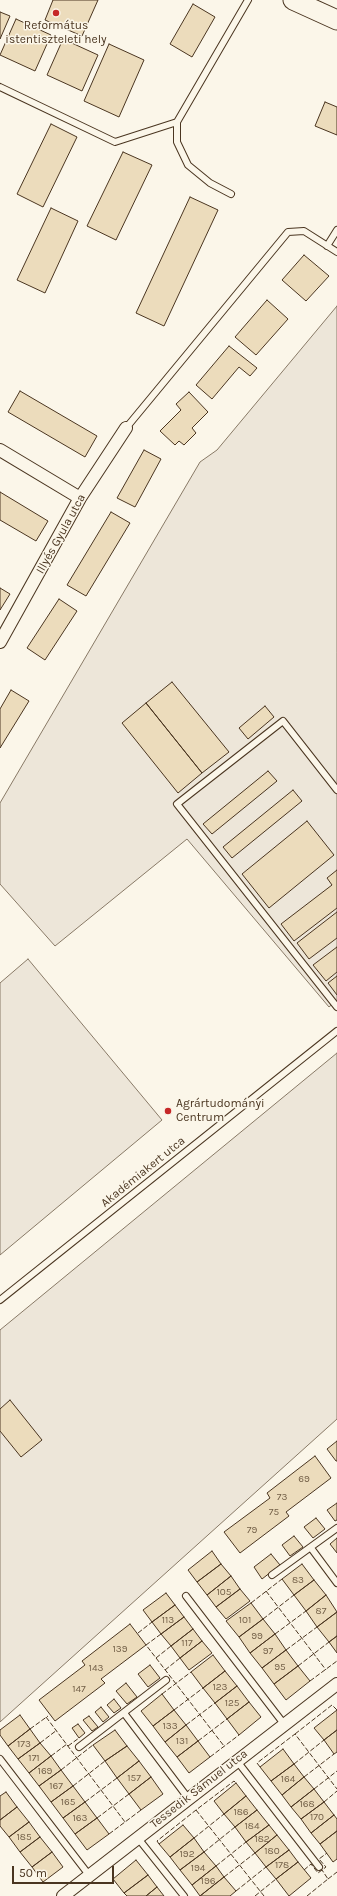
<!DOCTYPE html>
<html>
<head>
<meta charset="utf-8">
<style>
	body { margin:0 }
	#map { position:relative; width:337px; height:1896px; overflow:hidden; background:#fbf6e9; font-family:Karla,sans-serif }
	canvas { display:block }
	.scale { position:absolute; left:12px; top:1866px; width:102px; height:18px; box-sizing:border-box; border:2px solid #4a3520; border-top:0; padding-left:5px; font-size:12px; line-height:14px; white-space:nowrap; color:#4a3520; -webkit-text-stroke:3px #fbf6e9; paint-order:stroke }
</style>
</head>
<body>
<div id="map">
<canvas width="337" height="1896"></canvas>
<div class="scale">50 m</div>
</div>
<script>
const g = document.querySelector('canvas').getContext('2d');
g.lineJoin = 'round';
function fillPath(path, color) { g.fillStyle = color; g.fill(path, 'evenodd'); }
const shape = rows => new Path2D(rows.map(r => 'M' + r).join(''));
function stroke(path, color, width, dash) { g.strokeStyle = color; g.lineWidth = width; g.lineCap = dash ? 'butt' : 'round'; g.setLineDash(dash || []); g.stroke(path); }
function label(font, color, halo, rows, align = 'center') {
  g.font = font + ' Karla,sans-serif'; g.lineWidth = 3; g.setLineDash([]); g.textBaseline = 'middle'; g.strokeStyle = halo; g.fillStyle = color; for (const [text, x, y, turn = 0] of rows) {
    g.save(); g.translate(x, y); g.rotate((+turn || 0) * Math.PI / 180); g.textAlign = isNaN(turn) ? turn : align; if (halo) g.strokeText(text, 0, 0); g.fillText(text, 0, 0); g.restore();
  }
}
const green = shape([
	[337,306,337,1000,329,1007,187,839,55,946,0,884,0,803,200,462,217,450,337,306],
	[28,959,162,1120,0,1255,0,983,28,959],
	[337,1053,337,1419,0,1722,0,1330,337,1053]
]);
const building = shape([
	[53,0,98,0,82,36,45,20,53,0],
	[193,4,215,17,192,57,170,44,193,4],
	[0,12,10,16,0,39,0,12],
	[16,19,51,35,35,71,0,55,16,19],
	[63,39,98,55,82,91,47,75,63,39],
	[109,44,144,60,119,117,84,101,109,44],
	[325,102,337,107,337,135,315,126,325,102],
	[51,124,77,137,43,207,17,194,51,124],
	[123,152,152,165,116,240,87,226,123,152],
	[190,197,218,210,164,326,136,313,190,197],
	[51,208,78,221,45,293,17,280,51,208],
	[304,255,329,276,306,301,282,280,304,255],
	[267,300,288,319,256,355,235,337,267,300],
	[229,346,257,368,250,376,239,367,212,399,196,385,229,346],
	[20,391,97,436,85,457,8,412,20,391],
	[189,392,208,412,192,428,196,433,184,445,179,441,175,445,160,431,181,410,176,404,189,392],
	[144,450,161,459,135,507,117,498,144,450],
	[0,492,48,521,36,541,0,520,0,492],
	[111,512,130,523,86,596,67,585,111,512],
	[0,588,10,594,0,610,0,588],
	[59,599,77,611,45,660,27,648,59,599],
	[172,682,229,752,202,773,146,703,172,682],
	[11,690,29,701,0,748,0,709,11,690],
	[146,703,202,773,178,793,122,723,146,703],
	[265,706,274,717,248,739,239,728,265,706],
	[268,771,277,781,212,834,203,824,268,771],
	[293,790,302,801,232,858,223,847,293,790],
	[307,821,334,855,269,908,242,874,307,821],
	[337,870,337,908,294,941,281,924,332,885,327,878,337,870],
	[337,912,337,938,309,959,297,943,337,912],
	[337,947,337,972,326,981,313,965,337,947],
	[337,976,337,995,328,983,337,976],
	[10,1400,42,1440,21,1457,0,1431,0,1409,10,1400],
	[337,1441,337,1461,336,1461,327,1449,337,1441],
	[315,1456,331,1478,286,1512,289,1516,240,1553,224,1532,270,1498,267,1493,315,1456],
	[337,1503,337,1520,335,1521,327,1510,337,1503],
	[316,1518,325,1529,313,1538,304,1527,316,1518],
	[294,1536,303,1547,290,1556,282,1545,294,1536],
	[337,1538,337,1553,330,1544,337,1538],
	[212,1551,221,1564,197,1582,188,1570,212,1551],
	[271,1554,280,1565,262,1579,254,1567,271,1554],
	[221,1564,231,1576,207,1595,197,1582,221,1564],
	[302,1564,314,1580,294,1595,282,1579,302,1564],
	[231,1576,240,1589,216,1607,207,1595,231,1576],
	[314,1580,326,1595,306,1611,294,1595,314,1580],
	[240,1589,250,1601,226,1619,216,1607,240,1589],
	[166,1593,175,1605,152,1622,143,1610,166,1593],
	[326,1595,337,1612,317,1627,306,1611,326,1595],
	[251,1603,263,1619,239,1637,226,1621,251,1603],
	[175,1605,184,1617,161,1634,152,1622,175,1605],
	[337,1612,337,1636,329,1642,317,1627,337,1612],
	[184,1617,193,1629,171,1646,161,1634,184,1617],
	[263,1619,275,1634,250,1653,239,1637,263,1619],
	[130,1624,146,1645,101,1679,105,1683,55,1721,39,1700,85,1665,82,1661,130,1624],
	[193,1629,202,1641,180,1658,171,1646,193,1629],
	[275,1634,286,1650,262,1668,250,1653,275,1634],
	[337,1636,337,1653,329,1642,337,1636],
	[202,1641,212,1653,189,1670,180,1658,202,1641],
	[286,1650,298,1666,274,1684,262,1668,286,1650],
	[213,1655,225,1671,203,1688,191,1672,213,1655],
	[150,1665,160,1678,148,1687,138,1674,150,1665],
	[298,1666,310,1681,286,1700,274,1684,298,1666],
	[225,1671,237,1686,215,1703,203,1688,225,1671],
	[126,1683,137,1697,127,1704,116,1691,126,1683],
	[237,1686,249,1702,227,1719,215,1703,237,1686],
	[162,1694,174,1710,153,1726,141,1711,162,1694],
	[114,1699,121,1708,114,1713,107,1705,114,1699],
	[249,1702,261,1717,239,1735,227,1719,249,1702],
	[101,1707,109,1717,103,1722,95,1712,101,1707],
	[174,1710,186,1725,165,1742,153,1726,174,1710],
	[337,1710,337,1730,324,1740,314,1728,337,1710],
	[20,1715,30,1729,8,1746,0,1735,0,1730,20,1715],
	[89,1716,98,1727,92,1731,83,1720,89,1716],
	[78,1724,85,1733,79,1738,72,1728,78,1724],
	[186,1725,198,1741,177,1757,165,1742,186,1725],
	[30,1729,40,1743,18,1759,8,1746,30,1729],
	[115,1730,127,1746,105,1761,93,1745,115,1730],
	[337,1730,337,1752,334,1754,324,1740,337,1730],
	[198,1741,210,1757,189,1773,177,1757,198,1741],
	[40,1743,51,1756,29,1773,18,1759,40,1743],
	[127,1746,139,1761,117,1778,105,1761,127,1746],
	[283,1749,294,1764,271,1781,260,1767,283,1749],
	[51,1756,61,1770,39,1786,29,1773,51,1756],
	[139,1761,151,1777,129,1794,117,1778,139,1761],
	[294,1764,304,1777,282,1795,271,1781,294,1764],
	[61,1770,73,1786,51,1802,39,1786,61,1770],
	[151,1777,163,1794,141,1810,129,1794,151,1777],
	[304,1777,314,1789,291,1807,282,1795,304,1777],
	[236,1783,246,1796,224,1814,214,1801,236,1783],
	[73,1786,85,1802,63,1818,51,1802,73,1786],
	[314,1789,324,1802,301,1819,291,1807,314,1789],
	[6,1792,17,1807,0,1820,0,1796,6,1792],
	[246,1796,257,1810,235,1827,224,1814,246,1796],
	[85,1802,97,1818,75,1834,63,1818,85,1802],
	[324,1802,334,1815,311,1833,301,1819,324,1802],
	[17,1807,29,1822,9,1837,0,1826,0,1820,17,1807],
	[257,1810,269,1825,246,1842,235,1827,257,1810],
	[334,1815,337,1819,337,1831,320,1844,311,1833,334,1815],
	[97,1818,109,1834,87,1850,75,1834,97,1818],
	[29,1822,40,1837,20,1852,9,1837,29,1822],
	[183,1825,194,1838,170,1857,159,1844,183,1825],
	[269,1825,277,1835,255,1853,246,1842,269,1825],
	[337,1831,337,1859,333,1862,320,1844,337,1831],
	[277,1835,289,1850,266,1867,255,1853,277,1835],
	[40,1837,52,1852,32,1867,20,1852,40,1837],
	[194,1838,204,1852,180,1870,170,1857,194,1838],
	[289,1850,298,1862,276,1879,266,1867,289,1850],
	[52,1852,63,1867,43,1882,32,1867,52,1852],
	[204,1852,216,1866,192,1885,180,1870,204,1852],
	[136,1860,148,1875,124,1893,113,1879,136,1860],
	[298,1862,311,1878,289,1896,276,1879,298,1862],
	[216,1866,224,1877,200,1896,192,1885,216,1866],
	[148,1875,157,1887,146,1896,127,1896,124,1893,148,1875],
	[224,1877,236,1891,230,1896,200,1896,224,1877],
	[157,1887,164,1896,146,1896,157,1887]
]);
const service = shape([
	[0,87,115,142,177,122,248,0],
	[177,122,177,142,188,165,210,183,231,194],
	[327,246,337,230],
	[126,428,288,232,304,231,337,252],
	[337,790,283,721,177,804,337,1007],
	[0,1300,337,1031],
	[311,1548,337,1583],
	[272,1575,337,1528],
	[186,1596,284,1724],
	[124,1713,188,1798],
	[79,1747,166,1680],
	[0,1759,89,1875],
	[237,1761,319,1867],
	[137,1837,184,1896]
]);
const minor = shape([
	[0,450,80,498],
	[0,642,80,498,126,428],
	[63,1896,337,1684]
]);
const primary = shape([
	[293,0,337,20]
]);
const fence = shape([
	[266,1591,326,1670],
	[251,1603,282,1579],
	[263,1619,294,1595],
	[138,1633,152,1622],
	[161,1634,146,1645,224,1746],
	[275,1634,306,1611],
	[286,1650,317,1627],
	[156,1658,171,1646],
	[298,1666,329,1642],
	[165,1670,180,1658],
	[310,1681,337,1661],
	[162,1694,191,1672],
	[174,1710,203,1688],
	[46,1717,125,1822],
	[186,1725,215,1703],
	[30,1729,48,1716],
	[295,1734,332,1705,337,1710],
	[198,1741,227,1719],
	[40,1743,57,1730],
	[68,1746,79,1738],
	[51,1756,67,1744],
	[210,1757,239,1735],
	[294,1764,324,1740],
	[260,1767,257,1763,295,1734,337,1789],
	[61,1770,93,1745],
	[304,1777,334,1754],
	[73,1786,105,1761],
	[314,1789,337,1771],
	[85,1802,117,1778],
	[324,1802,337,1791],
	[196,1810,264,1896],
	[97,1818,129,1794],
	[109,1834,141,1810],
	[194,1838,224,1814],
	[159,1844,157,1841,196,1810,234,1781,236,1783],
	[204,1852,235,1827],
	[216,1866,246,1842],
	[304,1870,311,1864,318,1873,326,1867,319,1859,327,1853],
	[224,1877,255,1853],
	[328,1879,337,1872],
	[236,1891,266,1867],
	[255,1896,276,1879],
	[307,1896,328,1879,322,1870]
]);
const markers = [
	[56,13,4,"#c62828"],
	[168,1111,4,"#c62828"]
];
const numberNames = [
	["69",304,1479],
	["73",282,1497],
	["75",274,1512],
	["79",252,1530],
	["83",298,1580],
	["105",224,1592],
	["87",321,1611],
	["113",168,1620],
	["101",245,1620],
	["99",257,1636],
	["117",187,1643],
	["139",120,1649],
	["97",268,1651],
	["95",280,1667],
	["143",96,1668],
	["123",220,1687],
	["147",79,1689],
	["125",232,1703],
	["133",170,1726],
	["131",182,1741],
	["173",24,1744],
	["171",34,1758],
	["169",45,1771],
	["157",134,1778],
	["164",288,1779],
	["167",56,1786],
	["165",68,1802],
	["168",307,1804],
	["186",241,1812],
	["170",317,1817],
	["163",80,1818],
	["184",252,1826],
	["185",24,1837],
	["182",262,1839],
	["180",272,1851],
	["192",187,1854],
	["178",282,1865],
	["194",198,1868],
	["196",208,1881]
];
const poiNames = [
	["Református",56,26],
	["istentiszteleti hely",56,40],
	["Agrártudományi",176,1104,"left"],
	["Centrum",176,1118,"left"]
];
const streetNames = [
	["Illyés Gyula utca",61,534,-61],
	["Akadémiakert utca",143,1172,-39],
	["Tessedik Sámuel utca",199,1789,-38]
];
fillPath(green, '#ede6d9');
stroke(green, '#887966', 1);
fillPath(building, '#ecdcbc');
stroke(building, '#4a3520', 1);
stroke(service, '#4a3520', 8);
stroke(minor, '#4a3520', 14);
stroke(primary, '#4a3520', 21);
stroke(service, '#fbf6e9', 6);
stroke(minor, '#fbf6e9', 12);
stroke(primary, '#fbf6e9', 19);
stroke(fence, '#4a3520', 1, [5, 2]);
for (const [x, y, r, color] of markers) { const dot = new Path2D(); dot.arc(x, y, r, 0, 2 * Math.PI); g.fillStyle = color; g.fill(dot); stroke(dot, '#fbf6e9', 1.5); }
label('10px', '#725f47', null, numberNames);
label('12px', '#4a3520', '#fbf6e9', poiNames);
label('12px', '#4a3520', '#fbf6e9', streetNames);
</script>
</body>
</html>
